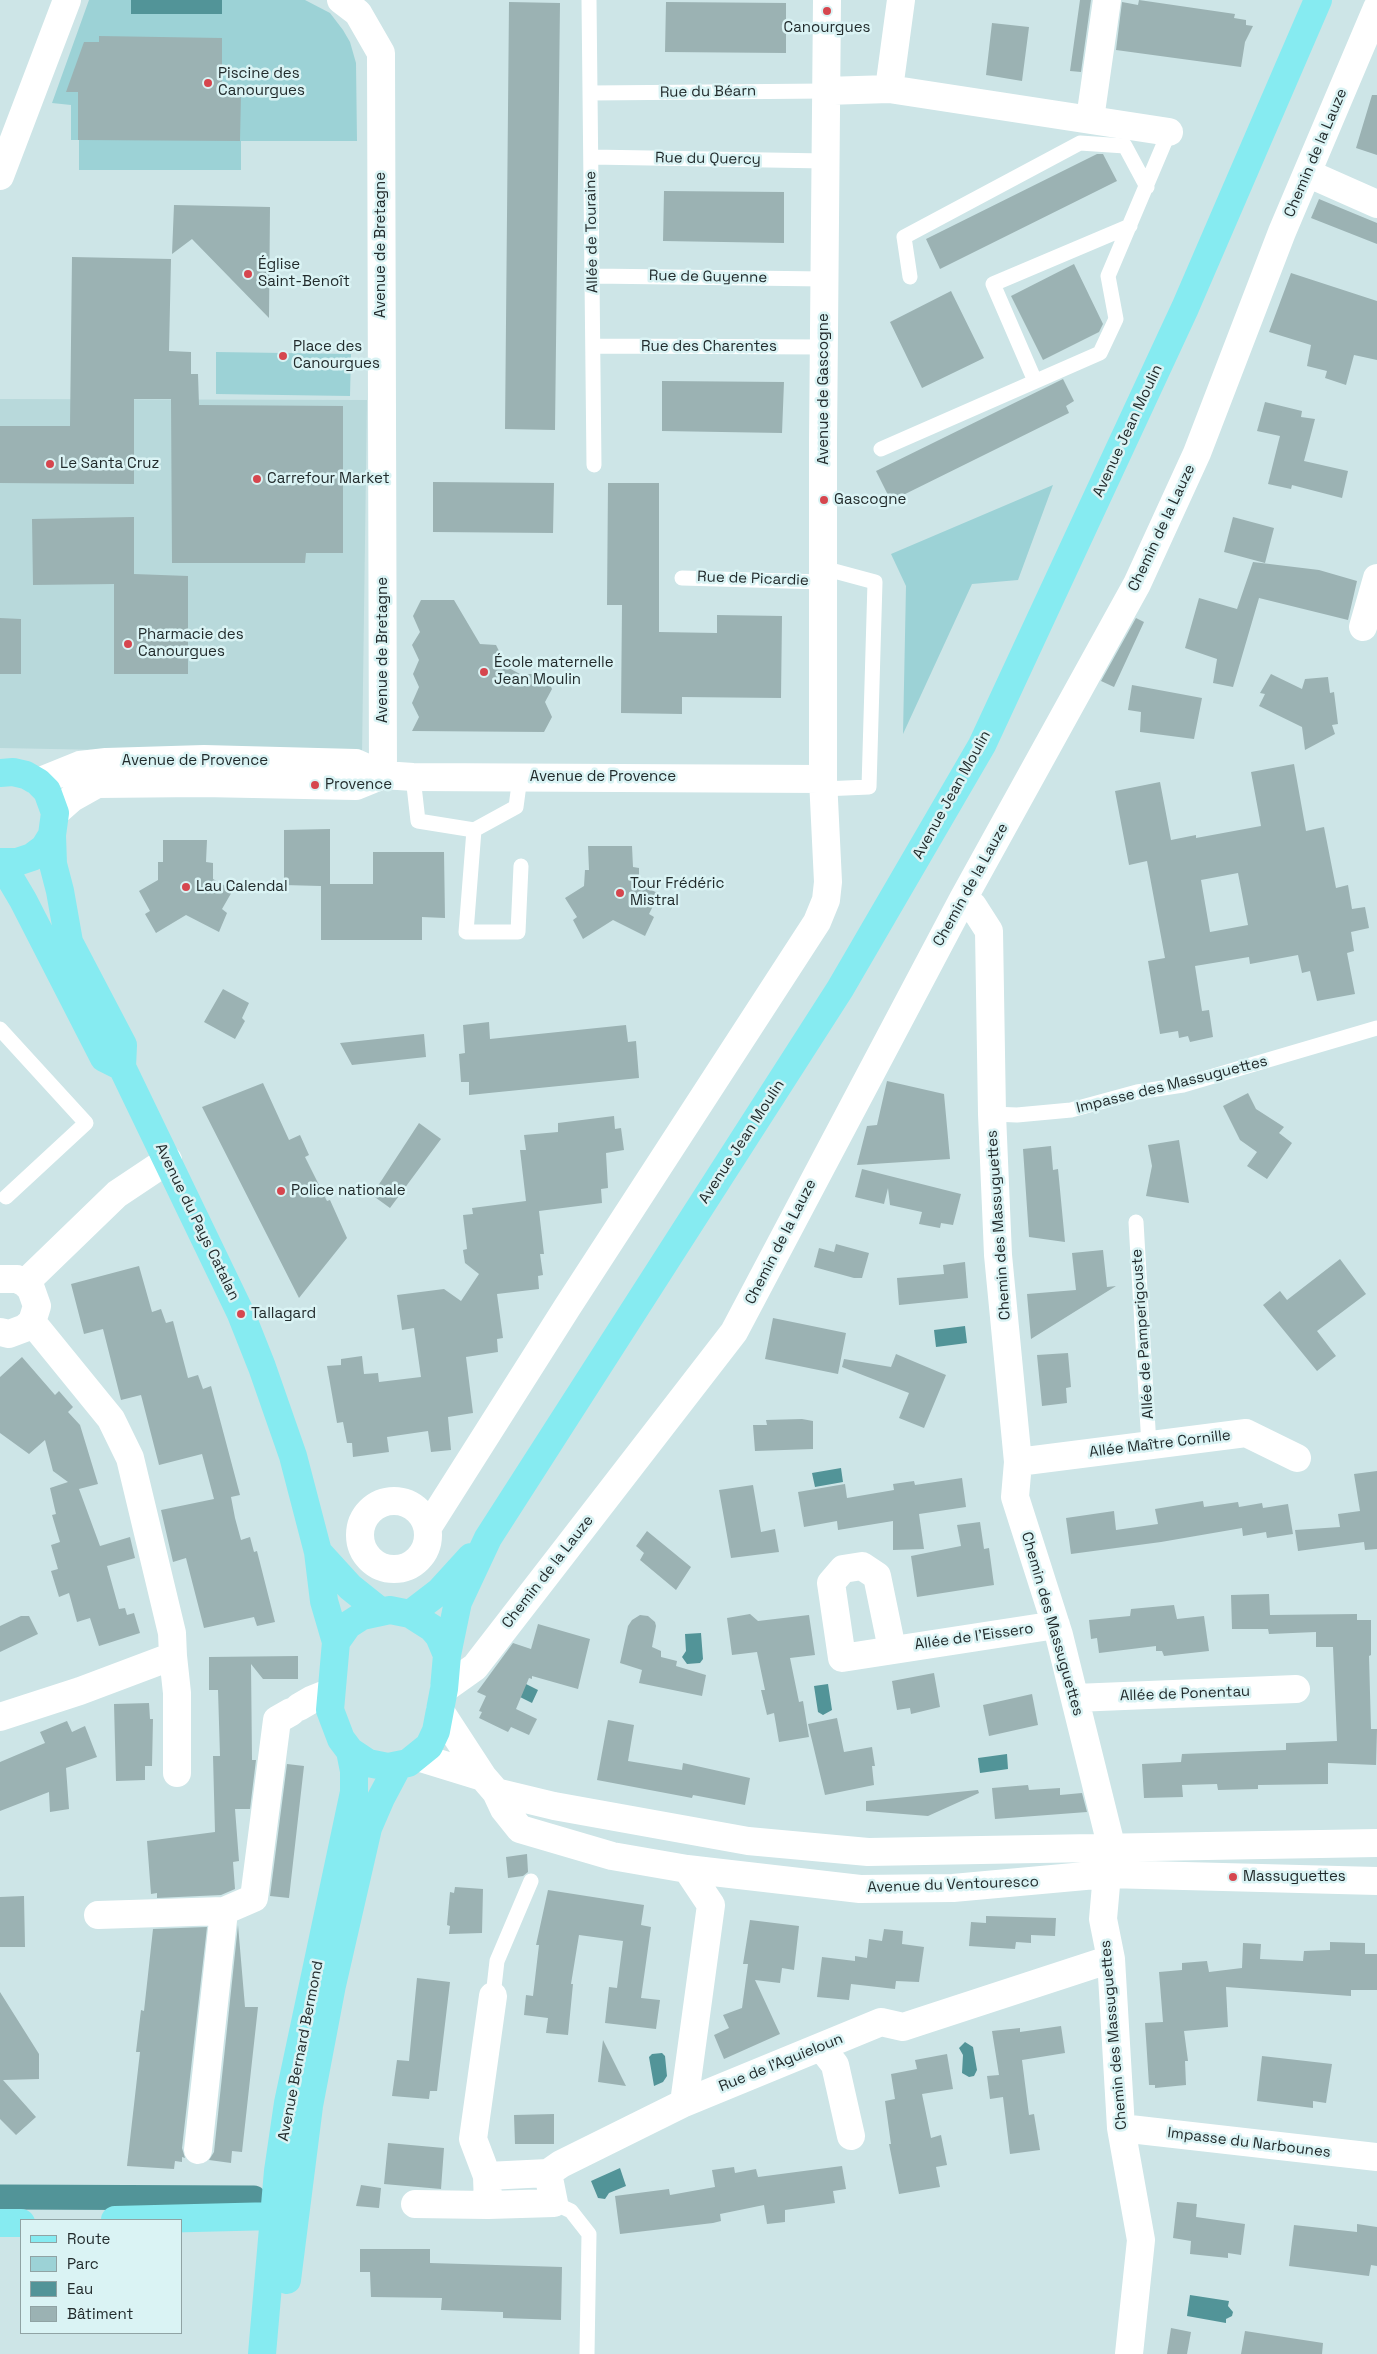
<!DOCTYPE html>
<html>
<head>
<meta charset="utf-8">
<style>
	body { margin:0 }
	#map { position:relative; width:1377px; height:2354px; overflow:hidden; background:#cde5e7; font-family:"Space Grotesk",sans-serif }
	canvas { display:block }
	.legend { position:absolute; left:20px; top:2219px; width:162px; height:115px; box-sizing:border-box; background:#daf3f4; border:1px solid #90a3a4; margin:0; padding:6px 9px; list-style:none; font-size:15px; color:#222b2c }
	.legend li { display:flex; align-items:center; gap:10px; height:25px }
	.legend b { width:25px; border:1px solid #90a3a4 }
</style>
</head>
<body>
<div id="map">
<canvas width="1377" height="2354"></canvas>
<ul class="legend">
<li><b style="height:6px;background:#86ebf1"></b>Route</li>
<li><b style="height:14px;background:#9cd2d6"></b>Parc</li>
<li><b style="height:14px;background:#529498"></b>Eau</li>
<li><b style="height:14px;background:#9bb2b3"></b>Bâtiment</li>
</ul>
</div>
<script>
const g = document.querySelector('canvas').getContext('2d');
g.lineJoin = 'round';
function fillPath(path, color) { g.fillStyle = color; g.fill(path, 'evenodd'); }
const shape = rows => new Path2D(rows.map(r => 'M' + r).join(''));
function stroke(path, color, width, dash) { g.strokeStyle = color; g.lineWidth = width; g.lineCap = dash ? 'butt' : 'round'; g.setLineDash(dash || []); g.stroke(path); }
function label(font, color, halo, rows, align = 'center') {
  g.font = font + ' "Space Grotesk",sans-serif'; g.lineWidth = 5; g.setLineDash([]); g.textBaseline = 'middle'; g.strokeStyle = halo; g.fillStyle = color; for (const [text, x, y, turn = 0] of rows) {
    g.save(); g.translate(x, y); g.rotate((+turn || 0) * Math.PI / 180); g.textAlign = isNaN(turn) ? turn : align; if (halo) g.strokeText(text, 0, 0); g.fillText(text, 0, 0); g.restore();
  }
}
const built = shape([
	[0,399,367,400,362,755,0,748]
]);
const green = shape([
	[89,0,305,0,330,13,343,30,350,42,356,63,357,141,241,141,241,170,79,170,79,140,71,140,71,105,52,103],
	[216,352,351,354,350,396,216,394],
	[1053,485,1018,580,972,584,903,734,906,586,891,554]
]);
const water = shape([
	[131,0,222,0,222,14,131,14],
	[965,1326,967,1343,936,1347,934,1330],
	[841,1468,843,1482,815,1487,812,1473],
	[701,1633,703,1659,700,1663,687,1664,682,1657,686,1651,685,1634],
	[508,1675,538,1690,532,1703,502,1688],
	[828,1684,832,1710,823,1715,818,1712,814,1686],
	[1007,1754,1008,1769,980,1773,978,1758],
	[965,2042,973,2047,977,2070,974,2076,969,2077,962,2073,963,2055,959,2048],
	[662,2053,665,2056,667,2076,663,2082,654,2086,649,2057,652,2054],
	[620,2168,626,2186,609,2193,605,2199,598,2198,591,2181],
	[1190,2295,1229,2301,1228,2306,1233,2312,1232,2316,1226,2319,1226,2323,1187,2316]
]);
const canal = shape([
	[0,2197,254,2198]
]);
const building = shape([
	[1080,0,1091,0,1081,72,1070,71],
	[1139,0,1235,14,1234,18,1246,20,1246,25,1253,26,1245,42,1241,67,1116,50,1122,2,1138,5],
	[509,2,560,3,555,430,505,429],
	[666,2,786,3,786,53,665,52],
	[992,23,1029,27,1022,81,986,75],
	[99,36,222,38,222,94,241,94,240,141,78,140,78,92,66,92,84,42,99,42],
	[1372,95,1377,95,1377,155,1356,148],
	[1097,154,1103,154,1117,181,940,269,926,239],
	[664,191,784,192,784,243,663,241],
	[1319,199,1377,223,1377,244,1311,218],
	[174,205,270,207,269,318,192,239,172,254],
	[72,257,171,259,169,351,191,352,191,374,198,374,199,405,343,406,343,553,306,553,305,563,172,563,171,399,134,399,134,484,0,483,0,426,70,426],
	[1074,264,1103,324,1099,332,1043,360,1011,296],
	[1291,273,1377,301,1377,360,1354,355,1346,385,1325,378,1327,371,1307,366,1311,345,1269,332],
	[951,291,984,358,922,388,890,322],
	[1063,379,1074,401,1066,406,1069,413,891,501,876,471],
	[662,381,784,382,782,433,662,431],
	[1265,402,1302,411,1301,417,1315,419,1304,461,1348,471,1342,498,1292,485,1291,489,1268,484,1280,436,1257,431],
	[433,482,554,483,553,533,433,532],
	[608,483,659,483,659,632,717,633,717,615,782,616,781,698,682,697,682,714,621,713,622,605,607,605],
	[134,517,134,574,188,576,188,674,114,674,114,584,33,585,32,519],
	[1233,517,1274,528,1265,563,1224,552],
	[1253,562,1319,570,1357,581,1348,620,1259,598,1233,687,1213,683,1217,659,1185,648,1199,598,1237,609],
	[421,600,454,600,480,644,496,645,507,667,520,674,545,674,552,689,545,702,552,717,544,732,412,731,419,717,412,703,419,687,413,674,419,660,412,645,420,632,413,616],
	[0,618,21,619,21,674,0,674],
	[1136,618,1144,622,1114,687,1101,681],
	[1271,674,1302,689,1305,679,1328,677,1330,693,1334,692,1338,724,1332,725,1335,734,1305,750,1302,727,1259,706,1265,694,1260,693],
	[1132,685,1202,698,1194,739,1140,732,1141,712,1128,710],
	[1294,764,1306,831,1324,827,1336,888,1348,885,1352,909,1365,907,1369,928,1351,932,1354,951,1347,953,1355,994,1317,1001,1310,971,1302,973,1298,955,1250,964,1249,957,1195,966,1202,1011,1209,1010,1213,1037,1190,1042,1188,1036,1179,1038,1178,1031,1160,1034,1148,961,1165,958,1147,861,1129,865,1115,791,1160,782,1171,840,1196,835,1196,838,1261,826,1251,772],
	[1238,873,1248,925,1210,932,1201,880],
	[330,829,330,884,373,884,373,852,444,852,445,918,422,917,422,940,321,940,321,886,284,885,284,830],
	[163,840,207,840,206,862,213,863,213,879,233,890,222,909,227,913,219,932,186,915,156,933,145,914,150,911,139,891,158,880,158,862,163,862],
	[588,846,632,846,633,867,639,868,639,883,659,894,649,914,654,917,645,936,613,920,583,939,573,920,577,917,565,898,584,886,585,870,589,870],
	[223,989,249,1003,242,1018,245,1021,235,1039,204,1022],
	[489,1022,490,1039,626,1025,628,1042,636,1041,639,1078,469,1095,469,1082,461,1082,459,1054,465,1053,463,1025],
	[424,1034,426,1057,352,1065,340,1043],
	[887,1081,944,1094,950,1159,857,1165,867,1126,877,1125],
	[263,1083,289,1140,300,1135,309,1155,305,1157,327,1201,330,1200,347,1238,299,1298,202,1107],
	[1248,1093,1256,1109,1284,1127,1279,1133,1292,1143,1267,1179,1247,1166,1257,1152,1240,1140,1223,1106],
	[614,1116,615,1129,621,1128,624,1150,606,1153,608,1188,601,1189,602,1203,539,1211,544,1254,540,1254,543,1275,538,1276,539,1289,497,1294,503,1338,497,1339,498,1352,466,1357,473,1413,448,1417,451,1450,431,1452,428,1431,387,1437,389,1452,353,1457,352,1443,347,1443,343,1422,337,1423,327,1366,341,1365,341,1359,362,1356,364,1374,378,1373,379,1382,421,1377,414,1328,402,1330,397,1295,444,1289,461,1301,479,1274,465,1263,463,1250,467,1249,463,1215,473,1214,472,1208,526,1201,520,1150,526,1150,524,1135,558,1132,558,1123],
	[419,1123,441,1139,390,1208,372,1195],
	[1179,1140,1189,1203,1146,1196,1152,1166,1148,1145],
	[1051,1146,1053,1170,1058,1169,1065,1242,1029,1237,1023,1149],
	[862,1169,961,1194,953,1225,941,1223,940,1228,919,1224,922,1212,890,1205,888,1188,884,1204,855,1197],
	[836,1244,869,1253,862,1278,854,1278,814,1267,819,1248,834,1252],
	[1103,1250,1107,1287,1116,1286,1031,1339,1027,1294,1076,1290,1072,1253],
	[1340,1259,1366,1294,1317,1331,1336,1356,1317,1371,1263,1305,1280,1291,1287,1300],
	[965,1262,968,1298,899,1305,897,1278,944,1274,943,1265],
	[139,1266,152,1312,161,1309,166,1323,173,1321,188,1378,198,1375,203,1389,211,1386,240,1495,231,1497,235,1518,241,1540,250,1537,254,1552,257,1551,275,1622,257,1626,254,1617,204,1628,186,1558,173,1562,161,1510,214,1499,202,1454,159,1465,141,1395,121,1400,103,1329,84,1334,71,1284],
	[773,1318,846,1333,838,1374,765,1359],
	[1068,1353,1071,1387,1066,1388,1067,1403,1042,1406,1037,1355],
	[896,1354,946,1375,924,1428,899,1418,909,1393,842,1367,844,1359,891,1367],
	[22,1357,55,1395,59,1391,73,1407,68,1412,80,1425,98,1484,79,1489,100,1546,130,1537,135,1558,107,1566,119,1609,125,1608,127,1615,134,1613,140,1633,99,1646,90,1618,77,1622,69,1593,59,1597,51,1571,58,1569,51,1545,60,1542,52,1515,56,1514,50,1488,68,1482,53,1471,45,1440,29,1454,0,1433,0,1377],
	[802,1419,813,1421,813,1449,755,1451,753,1425,767,1425,766,1420],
	[1377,1471,1377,1549,1365,1550,1364,1542,1298,1551,1295,1530,1340,1527,1338,1514,1360,1511,1354,1474],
	[962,1478,966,1507,919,1514,924,1549,893,1550,893,1521,838,1530,837,1521,804,1527,798,1492,845,1484,847,1498,894,1490,893,1484,914,1481,915,1485],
	[753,1485,761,1532,775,1529,779,1552,731,1558,719,1490],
	[1203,1501,1204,1507,1238,1502,1239,1507,1262,1503,1263,1508,1288,1504,1293,1534,1267,1538,1266,1532,1243,1536,1242,1528,1161,1542,1071,1554,1066,1518,1114,1511,1116,1530,1158,1524,1155,1509],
	[980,1522,984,1549,989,1548,994,1585,917,1597,911,1556,961,1546,957,1525],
	[647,1531,691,1567,676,1590,640,1560,644,1553,636,1546],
	[1269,1594,1270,1615,1357,1614,1357,1620,1371,1620,1371,1655,1369,1656,1371,1729,1377,1729,1376,1765,1328,1763,1328,1784,1258,1785,1258,1789,1218,1790,1217,1784,1182,1785,1183,1797,1144,1798,1142,1764,1181,1762,1182,1754,1286,1750,1286,1743,1337,1741,1333,1647,1316,1647,1316,1632,1269,1634,1268,1629,1232,1629,1231,1595],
	[1174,1605,1177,1619,1204,1616,1209,1651,1164,1656,1162,1651,1156,1651,1156,1646,1099,1653,1097,1638,1091,1639,1089,1620,1130,1616,1131,1609],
	[750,1614,758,1621,809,1615,815,1655,790,1658,799,1702,803,1701,809,1737,779,1742,774,1713,767,1715,761,1690,765,1690,757,1652,732,1655,727,1618],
	[640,1615,648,1616,655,1622,656,1626,652,1647,661,1651,661,1657,677,1661,676,1666,706,1675,702,1696,639,1683,642,1670,620,1663,628,1626,632,1620],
	[21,1616,29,1616,38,1634,0,1652,0,1626],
	[538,1624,590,1639,578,1689,532,1676,532,1679,529,1678,516,1709,537,1719,529,1735,511,1727,508,1732,479,1718,482,1712,479,1711,486,1696,477,1692,513,1643,531,1649],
	[298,1656,298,1679,263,1679,251,1664,252,1760,256,1760,250,1809,235,1809,239,1861,233,1862,235,1889,221,1895,157,1898,157,1893,151,1894,147,1841,215,1832,213,1756,220,1756,218,1690,209,1690,209,1657],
	[934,1673,940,1707,911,1714,910,1708,897,1710,892,1681],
	[1032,1694,1038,1725,989,1736,983,1705],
	[149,1703,150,1719,153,1719,152,1766,145,1766,145,1780,116,1781,114,1704],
	[837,1718,844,1752,872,1747,875,1766,872,1766,874,1785,825,1795,808,1724],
	[608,1720,634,1725,628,1761,682,1770,683,1763,750,1778,745,1805,693,1795,692,1798,597,1780],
	[67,1721,72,1732,85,1726,97,1757,66,1768,69,1809,50,1812,49,1792,0,1811,0,1762,45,1743,40,1732],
	[287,1764,304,1766,289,1898,270,1896],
	[1028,1785,1029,1790,1060,1788,1060,1795,1082,1793,1087,1812,995,1819,992,1788],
	[978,1790,979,1793,928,1816,866,1811,866,1801],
	[527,1854,528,1872,523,1876,508,1878,506,1857],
	[455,1887,483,1889,482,1933,449,1934,450,1926,447,1925,450,1892,454,1893],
	[548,1890,644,1905,641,1925,651,1927,641,1998,660,2000,656,2029,605,2023,609,1987,617,1988,623,1941,579,1935,571,1984,573,1984,568,2035,546,2033,548,2018,524,2015,526,1995,533,1996,539,1945,536,1945],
	[24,1896,25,1947,0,1947,0,1897],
	[986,1916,1056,1918,1055,1936,1031,1935,1031,1943,1016,1942,1015,1949,969,1946,971,1922,986,1923],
	[750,1920,799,1926,794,1970,782,1968,780,1983,755,1980,780,2034,724,2059,714,2035,729,2028,723,2015,742,2008,748,1964,743,1964],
	[238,1925,245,2007,258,2007,242,2152,232,2151,231,2163,209,2160,214,2152],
	[207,1927,182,2148,185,2158,182,2157,182,2162,175,2161,174,2169,127,2166,140,2052,136,2052,141,2010,144,2011,153,1929],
	[884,1929,903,1931,902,1944,924,1947,919,1982,896,1981,895,1989,851,1984,849,2000,817,1997,822,1957,855,1961,855,1956,867,1958,869,1939,882,1941],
	[1330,1942,1365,1943,1365,1954,1377,1954,1377,1990,1351,1990,1351,1996,1226,1987,1228,2027,1184,2031,1188,2061,1185,2061,1186,2085,1155,2088,1155,2085,1149,2085,1145,2023,1163,2022,1159,1972,1182,1970,1182,1963,1207,1961,1209,1972,1242,1968,1243,1943,1261,1944,1260,1959,1303,1961,1304,1951,1330,1950],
	[417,1978,450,1982,437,2091,430,2091,429,2099,392,2096,397,2060,409,2061],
	[0,1992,39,2054,39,2079,3,2080,36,2117,16,2135,0,2119],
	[1061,2026,1065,2053,1022,2060,1029,2115,1034,2114,1040,2150,1010,2154,1003,2097,990,2099,987,2076,999,2075,992,2031,1020,2028,1020,2032],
	[603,2040,626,2086,598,2082],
	[947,2054,953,2089,922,2094,931,2138,941,2135,947,2165,936,2167,940,2187,899,2194,889,2144,891,2144,885,2101,895,2099,891,2074,917,2069,915,2060],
	[1262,2056,1332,2064,1326,2103,1313,2101,1313,2108,1257,2101],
	[554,2114,554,2144,515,2144,514,2115],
	[388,2143,444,2148,441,2189,384,2184],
	[842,2166,846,2189,833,2191,835,2203,785,2210,785,2222,767,2224,764,2205,720,2214,721,2221,713,2223,620,2234,615,2196,669,2189,670,2195,715,2187,712,2170,734,2167,735,2173,756,2169,758,2177],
	[361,2185,381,2188,379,2208,356,2206],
	[1177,2202,1197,2204,1196,2217,1245,2224,1241,2255,1228,2253,1228,2258,1190,2254,1191,2241,1173,2238],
	[1357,2224,1377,2227,1377,2266,1371,2265,1369,2276,1289,2266,1294,2225,1357,2232],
	[360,2249,430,2249,430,2263,562,2267,561,2320,503,2318,503,2312,441,2310,442,2298,371,2297,370,2272,360,2272],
	[1171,2328,1191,2332,1187,2354,1167,2354],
	[1245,2331,1323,2343,1322,2354,1241,2354]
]);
const service = shape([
	[589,0,594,465],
	[591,93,826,91],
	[591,157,826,161],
	[593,276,824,279],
	[910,277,904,237,1080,143,1125,146,1147,187],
	[593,346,824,347],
	[1035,381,993,284,1130,226],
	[881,449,1100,353,1116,319,1108,276,1169,132],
	[682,578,823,582],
	[413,777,418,821,474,830,516,807,520,777],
	[823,789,869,787,875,582,823,568],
	[474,830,466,932,518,932,521,866],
	[0,1029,86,1123,6,1197],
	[992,1114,1017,1115,1071,1110,1137,1092,1183,1085,1377,1028],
	[1136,1222,1149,1446],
	[493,1996,497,1961,531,1881],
	[554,2203,571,2211,589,2234,587,2354]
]);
const minor = shape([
	[341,0,358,13,381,53,383,775],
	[889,89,901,0],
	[826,91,889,89,1169,132],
	[1090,119,1107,0],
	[1307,173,1377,204],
	[0,176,67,0],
	[1363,627,1377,578],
	[38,782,80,765,106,762,204,759,356,763,383,775,413,777,823,779],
	[55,813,72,798,97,784,202,783,356,786,383,775],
	[963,899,973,906,989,931,992,1114,998,1255,1018,1462,1015,1497,1059,1635,1112,1849,1107,1874,1103,1919,1111,1959,1121,2128,1141,2240,1129,2354],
	[0,1279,17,1279,25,1283,31,1289,37,1306,32,1322,25,1328,9,1334,0,1332],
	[25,1283,117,1194,168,1160],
	[1018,1462,1246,1433,1297,1458],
	'360 1535a34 34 0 1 1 68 0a34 34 0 1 1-68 0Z',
	[428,1527,568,1306,817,922,826,900,828,882,823,779,823,441,827,0],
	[892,1649,877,1576,862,1566,843,1569,831,1583,842,1658,1056,1625],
	[173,1656,177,1693,177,1773],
	[444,1689,475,1667,734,1332,963,899,1137,584,1197,453,1282,232,1377,8],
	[1075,1698,1296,1689],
	[299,1707,311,1700,331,1692],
	[440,1711,483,1777,496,1792,504,1809,520,1829,612,1856,687,1869,860,1889,953,1888,1107,1874,1377,1881],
	[0,1717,80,1691,173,1656,172,1633,130,1458,111,1419,32,1322],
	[418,1757,483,1777],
	[496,1792,554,1806,748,1841,868,1852,1377,1843],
	[687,1869,711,1905,684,2103,881,2022,903,2027,1111,1959],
	[98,1915,224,1911,254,1898,277,1720,291,1712],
	[493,1996,473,2139,487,2176,548,2173,561,2164,684,2103],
	[821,2047,835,2065,851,2136],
	[1121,2128,1377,2157],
	[198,2150,224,1911],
	[487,2176,488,2205,554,2203,548,2173],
	[415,2204,488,2205]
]);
const primary = shape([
	[0,773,13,772,26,775,38,782,47,791,55,813,52,835,44,848,32,857,17,862,0,862],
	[52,835,53,864,60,891,69,942,123,1045,122,1067,241,1314,262,1367,293,1456,318,1552,324,1601,336,1642],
	[1,863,23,900,104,1058,122,1067],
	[318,1552,350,1587,380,1611],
	[390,1610,410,1614,432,1628,439,1636,447,1655,444,1689,436,1731,429,1746,408,1763,388,1767,368,1763,350,1751,341,1739,330,1710,336,1642,348,1625,362,1616,390,1610],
	[410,1614,440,1591,471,1557],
	[447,1655,458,1602,488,1538,840,989,982,745,1185,308,1318,0],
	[115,2220,275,2216],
	[0,2223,21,2223],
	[287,2280,309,2106,332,1985,368,1828,381,1798,398,1766],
	[262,2354,278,2171,288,2103,354,1792,354,1771,350,1751]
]);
const markers = [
	[827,11,5,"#d6464e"],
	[208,83,5,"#d6464e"],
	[248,274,5,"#d6464e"],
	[283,356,5,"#d6464e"],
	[50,464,5,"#d6464e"],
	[257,479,5,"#d6464e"],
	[824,500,5,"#d6464e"],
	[128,644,5,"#d6464e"],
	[484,672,5,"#d6464e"],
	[315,785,5,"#d6464e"],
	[186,887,5,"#d6464e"],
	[620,893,5,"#d6464e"],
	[281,1191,5,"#d6464e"],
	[241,1314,5,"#d6464e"],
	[1233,1877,5,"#d6464e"]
];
const poiNames = [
	["Canourgues",827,28,"center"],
	["Piscine des",218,74],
	["Canourgues",218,91],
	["Église",258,265],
	["Saint-Benoît",258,282],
	["Place des",293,347],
	["Canourgues",293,364],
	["Le Santa Cruz",60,464],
	["Carrefour Market",267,479],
	["Gascogne",834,500],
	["Pharmacie des",138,635],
	["Canourgues",138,652],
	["École maternelle",494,663],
	["Jean Moulin",494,680],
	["Provence",325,785],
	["Tour Frédéric",630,884],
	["Mistral",630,901],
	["Lau Calendal",196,887],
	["Police nationale",291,1191],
	["Tallagard",251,1314],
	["Massuguettes",1243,1877]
];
const streetNames = [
	["Rue du Béarn",708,92,-1],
	["Chemin de la Lauze",1316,153,-67],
	["Rue du Quercy",708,159,1],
	["Allée de Touraine",592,232,-91],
	["Avenue de Bretagne",381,245,-90],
	["Rue de Guyenne",708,277,1],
	["Rue des Charentes",709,347],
	["Avenue de Gascogne",824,389,-90],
	["Avenue Jean Moulin",1128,431,-65],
	["Chemin de la Lauze",1162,528,-65],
	["Rue de Picardie",753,579,2],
	["Avenue de Bretagne",383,650,-90],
	["Avenue de Provence",195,761],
	["Avenue de Provence",603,777],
	["Avenue Jean Moulin",952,795,-61],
	["Chemin de la Lauze",971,885,-61],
	["Impasse des Massuguettes",1172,1085,-14],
	["Avenue Jean Moulin",742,1142,-57],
	["Avenue du Pays Catalan",197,1222,64],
	["Chemin des Massuguettes",999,1225,-94],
	["Chemin de la Lauze",781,1242,-63],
	["Allée de Pamperigouste",1143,1334,-94],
	["Allée Maître Cornille",1160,1444,-7],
	["Chemin de la Lauze",548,1572,-52],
	["Chemin des Massuguettes",1052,1624,74],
	["Allée de l'Eissero",974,1637,-8],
	["Allée de Ponentau",1185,1694,-2],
	["Avenue du Ventouresco",953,1885,-2],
	["Chemin des Massuguettes",1114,2035,-95],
	["Avenue Bernard Bermond",301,2051,-79],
	["Rue de l'Aguieloun",781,2063,-22],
	["Impasse du Narbounes",1249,2143,7]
];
fillPath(built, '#b8d9db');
fillPath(green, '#9cd2d6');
fillPath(water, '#529498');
stroke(canal, '#529498', 25);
fillPath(building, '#9bb2b3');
stroke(service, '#fff', 15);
stroke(minor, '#fff', 28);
stroke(primary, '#86ebf1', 28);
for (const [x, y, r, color] of markers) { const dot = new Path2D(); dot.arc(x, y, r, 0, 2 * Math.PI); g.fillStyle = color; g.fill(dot); stroke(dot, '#daf3f4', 2); }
label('15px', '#222b2c', '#daf3f4', poiNames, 'left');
label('15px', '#222b2c', '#daf3f4', streetNames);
</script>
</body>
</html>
